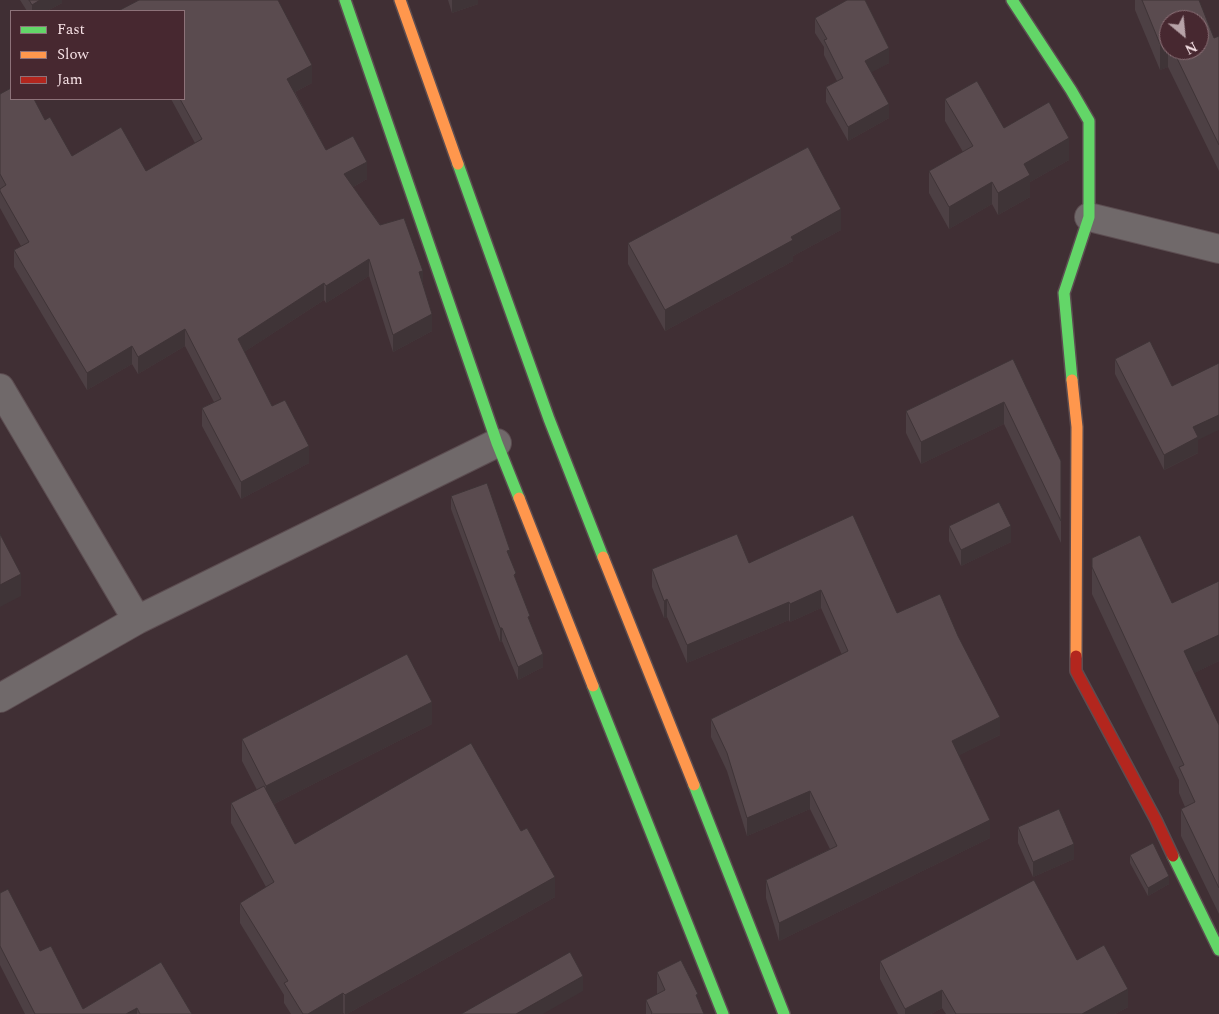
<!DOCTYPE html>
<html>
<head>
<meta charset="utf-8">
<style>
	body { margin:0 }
	#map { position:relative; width:1219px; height:1014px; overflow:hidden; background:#402f34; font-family:Spectral,serif }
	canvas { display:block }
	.legend { position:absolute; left:10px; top:10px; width:175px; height:90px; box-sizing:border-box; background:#472830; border:1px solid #8d7279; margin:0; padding:6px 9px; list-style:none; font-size:15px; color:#f7e2e6 }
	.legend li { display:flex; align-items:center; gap:10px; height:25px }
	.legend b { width:25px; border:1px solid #8d7279 }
	.north { position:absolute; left:1159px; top:10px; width:50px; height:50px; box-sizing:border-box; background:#472830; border:1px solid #8d7279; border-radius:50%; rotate:152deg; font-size:14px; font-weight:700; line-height:20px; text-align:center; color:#f7e2e6 }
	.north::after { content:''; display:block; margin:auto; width:18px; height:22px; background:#b7a3a8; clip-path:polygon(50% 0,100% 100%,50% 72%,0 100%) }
</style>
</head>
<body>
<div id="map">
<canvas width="1219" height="1014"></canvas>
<ul class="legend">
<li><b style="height:6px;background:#63d668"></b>Fast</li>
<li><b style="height:6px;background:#ff974d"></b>Slow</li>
<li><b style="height:6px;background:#b3261e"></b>Jam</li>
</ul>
<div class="north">N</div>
</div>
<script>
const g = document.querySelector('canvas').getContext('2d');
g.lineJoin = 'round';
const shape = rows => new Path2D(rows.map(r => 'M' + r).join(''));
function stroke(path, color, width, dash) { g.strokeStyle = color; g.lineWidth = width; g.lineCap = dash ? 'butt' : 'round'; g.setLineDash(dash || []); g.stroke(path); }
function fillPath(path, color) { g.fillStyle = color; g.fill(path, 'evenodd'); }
const street = shape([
	[1089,217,1219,249],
	[0,388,137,620],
	[0,698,137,620,497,443]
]);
const fast = shape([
	[345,0,497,443,519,498],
	[1012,0,1071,90,1089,121,1089,217,1064,293,1072,380],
	[458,164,549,419,603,557],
	[593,686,723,1014],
	[694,785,784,1014],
	[1173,856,1219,950]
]);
const slow = shape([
	[400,0,458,164],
	[1072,380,1077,427,1076,656],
	[519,498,593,686],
	[603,557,694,785]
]);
const jam = shape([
	[1076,656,1076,671,1156,820,1173,856]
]);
const wall = shape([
	[20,0,62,0,62,3,47,11,27,11],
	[448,0,478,0,478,4,452,13],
	[1135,0,1199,0,1214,38,1219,36,1219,171,1168,67,1160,70,1135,10],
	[1169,20,1199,50,1169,50],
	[815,18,889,63,871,72,889,118,848,141,826,102,826,87,837,81,824,55,824,47,815,33],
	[312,83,295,92,326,150,367,179,353,187,423,284,432,331,393,352,369,276,326,303,324,300,244,352,272,406,309,463,241,499,202,426,202,408,214,402,185,346,138,374,132,364,87,390,14,267,14,250,21,246,0,208,0,94,45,120,72,156,146,171,195,143,171,99,184,99],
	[945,99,1004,128,1069,160,1030,182,1030,197,998,215,992,204,949,229,929,193,929,171,963,152,945,121],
	[841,230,793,256,793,261,665,331,628,264,628,243],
	[1013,359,1061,461,1061,543,1004,424,921,464,906,433,906,411],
	[1115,359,1198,440,1198,453,1164,470,1115,374],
	[451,496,510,559,516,581,530,622,543,667,518,680,502,641,500,642,451,509],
	[949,526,1011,542,961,566,949,541],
	[1092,558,1172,603,1219,661,1194,673,1219,725,1219,914,1181,836,1181,809,1185,807,1179,793,1179,780,1092,594],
	[749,563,897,613,1000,735,959,755,990,838,779,941,766,898,766,880,830,849,810,809,747,836,727,771,711,737,711,719,842,655,821,608,790,622,789,620,687,663,667,617,664,618,652,587,652,569],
	[432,724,274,804,295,844,555,897,347,1014,344,1014,343,1013,341,1014,291,1014,284,1003,284,995,240,923,240,903,266,887,231,823,231,803,257,790,242,761,242,739],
	[1018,827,1074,859,1033,877,1018,843],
	[1130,855,1169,884,1148,896,1130,863],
	[0,893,40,951,83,1009,161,962,192,1014,25,1014,0,965],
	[1077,960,1128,1007,1115,1014,946,1014,942,1008,931,1014,898,1014,880,979,880,961],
	[657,972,698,999,704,1014,646,1014,646,1000,657,994]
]);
const shadedWall = shape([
	[40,0,62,0,62,3,47,11,32,11,32,5],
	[452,0,478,0,478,4,452,13],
	[1168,41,1168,67,1160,70,1160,44],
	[889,48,889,63,865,76,865,61],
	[312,65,312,83,287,96,287,79],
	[889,104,889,118,848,141,848,127],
	[1069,138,1069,160,1030,182,1030,197,998,215,998,193,1024,164],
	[367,162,367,179,344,192,344,174],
	[992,182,992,204,949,229,949,207],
	[841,209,841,230,793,256,793,261,665,331,665,310,791,237],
	[369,259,369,276,326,303,326,286],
	[423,271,423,288,419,272],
	[324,283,324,300,238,356,238,339],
	[432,314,432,331,393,352,393,335],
	[185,329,185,346,138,374,138,357],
	[132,346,132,364,87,390,87,373],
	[1004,402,1004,424,921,464,921,442],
	[1219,415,1219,430,1198,440,1198,453,1164,470,1164,455,1193,427],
	[309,446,309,463,241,499,241,482],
	[1011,526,1011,542,961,566,961,550],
	[510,550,510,563,507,551],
	[21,574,21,596,0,607,0,585],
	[821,590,821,608,790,622,790,604],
	[667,599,667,617,664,618,664,601],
	[789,602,789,620,687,663,687,645],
	[500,628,502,628,502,641,500,642],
	[1219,635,1219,661,1184,678,1184,651],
	[543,654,543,667,518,680,518,667],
	[432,702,432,724,266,808,266,786],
	[1000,717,1000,735,952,759,952,741],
	[810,791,810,809,747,836,747,818],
	[990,820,990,838,779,941,779,923],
	[1074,844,1074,859,1033,877,1033,862],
	[1169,876,1169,884,1148,896,1148,888],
	[555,877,555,897,347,1014,345,1014,345,995],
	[583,976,583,991,543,1014,516,1014],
	[1128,989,1128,1007,1115,1014,1082,1014],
	[942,990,942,1008,931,1014,905,1014,905,1009],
	[343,993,343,1013,341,1014,308,1014],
	[137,1008,137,1014,126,1014]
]);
const building = shape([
	[29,0,40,0,32,5,29,0],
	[139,0,278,0,312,65,287,79,326,150,353,136,367,162,344,174,380,225,404,218,423,271,419,272,432,314,393,335,369,259,326,286,324,283,238,339,272,406,285,400,309,446,241,482,202,408,221,399,185,329,138,357,132,346,87,373,14,250,29,242,0,191,0,189,6,185,0,174,0,94,11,88,11,99,34,99,45,120,50,117,72,156,121,127,146,171,202,139,180,99,184,99,184,11,118,11,139,0],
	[847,0,865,0,889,48,865,61,889,104,848,127,826,87,843,78,824,40,827,39,815,18,847,0],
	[1142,0,1199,0,1214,38,1219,36,1219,145,1173,50,1199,50,1199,20,1169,20,1169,42,1168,41,1160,44,1142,0],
	[977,81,1004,128,1049,102,1069,138,1024,164,1030,175,998,193,992,182,949,207,929,171,973,146,945,99,977,81],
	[808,147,841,209,791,237,793,240,665,310,628,243,808,147],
	[1150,341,1172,386,1219,363,1219,415,1193,427,1198,437,1164,455,1115,359,1150,341],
	[1013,359,1061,461,1061,521,1004,402,921,442,906,411,1013,359],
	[487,483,510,550,507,551,516,573,514,575,530,616,528,617,543,654,518,667,502,628,500,628,451,496,487,483],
	[999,502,1011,526,961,550,949,526,999,502],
	[853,515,897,613,940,594,958,636,1000,717,952,741,990,820,779,923,766,880,837,846,810,791,747,818,727,753,711,719,848,651,821,590,790,604,789,602,687,645,667,599,664,601,652,569,737,534,749,563,853,515],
	[0,534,21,574,0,585,0,534],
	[1140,535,1172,603,1219,581,1219,635,1184,651,1219,725,1219,888,1181,809,1195,802,1179,767,1184,765,1092,567,1092,558,1140,535],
	[407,654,432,702,266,786,242,739,407,654],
	[471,743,521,831,527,828,555,877,345,995,343,993,308,1014,303,1014,284,983,288,981,240,903,274,882,231,803,264,786,295,844,471,743],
	[1059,809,1074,844,1033,862,1018,827,1059,809],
	[1153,843,1169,876,1148,888,1130,855,1153,843],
	[1034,880,1077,960,1104,945,1128,989,1082,1014,956,1014,942,990,905,1009,880,961,1034,880],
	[8,889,40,951,51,946,83,1009,161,962,192,1014,140,1014,137,1008,126,1014,35,1014,0,946,0,893,8,889],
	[570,952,583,976,516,1014,461,1014,570,952],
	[681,960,698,994,696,995,704,1014,651,1014,652,1013,646,1000,665,990,657,972,681,960]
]);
stroke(street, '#5c4d51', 30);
stroke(fast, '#5c4d51', 14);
stroke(slow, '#5c4d51', 14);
stroke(jam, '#5c4d51', 14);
stroke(street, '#70696a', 28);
stroke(fast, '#63d668', 11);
stroke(slow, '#ff974d', 11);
stroke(jam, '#b3261e', 11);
fillPath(wall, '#4d4044');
fillPath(shadedWall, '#3f3437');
fillPath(building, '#5a4b4f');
stroke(building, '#3f3437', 1);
</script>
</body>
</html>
